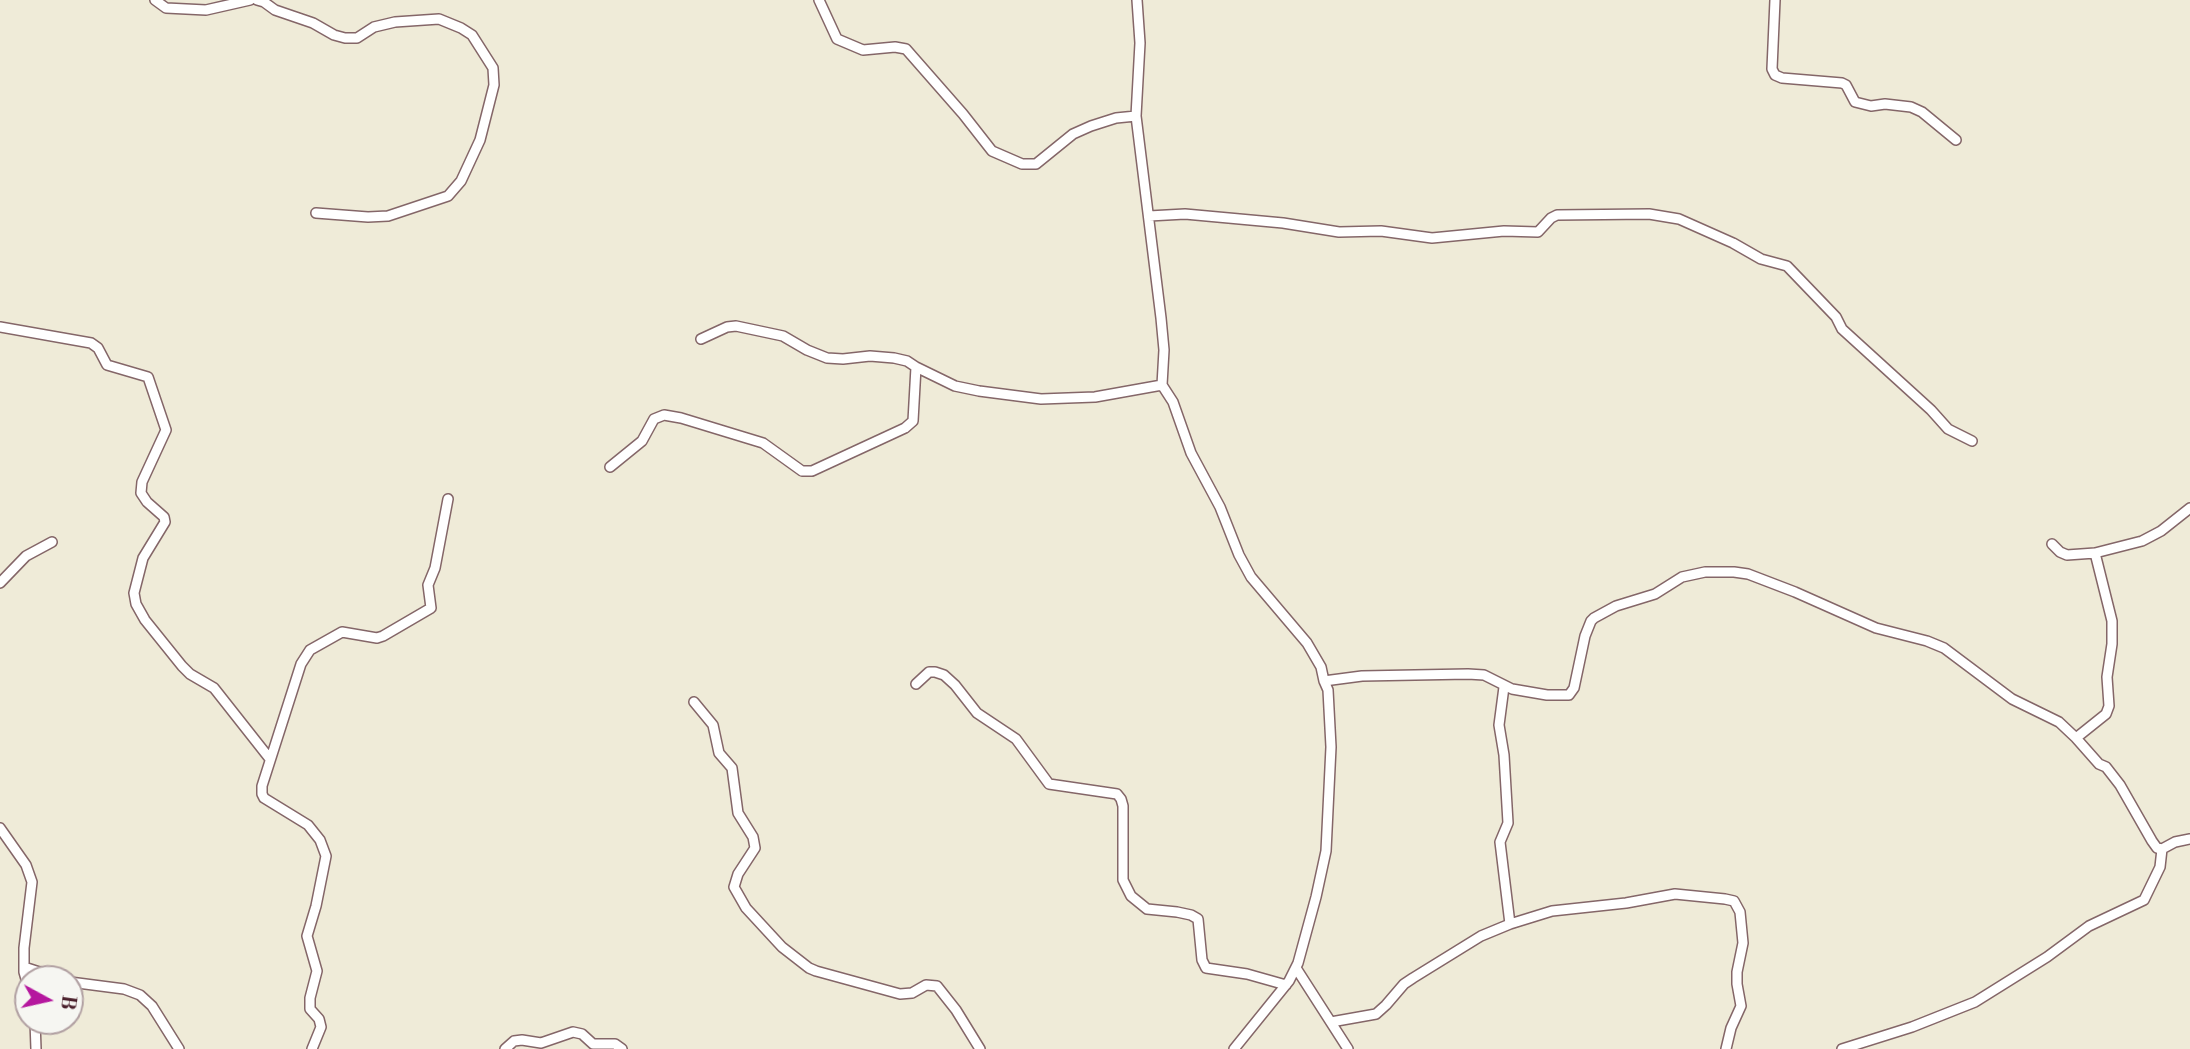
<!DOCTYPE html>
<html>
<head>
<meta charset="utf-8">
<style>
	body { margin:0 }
	#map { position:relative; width:2190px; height:1049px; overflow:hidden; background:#efebd8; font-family:"Libre Bodoni",serif }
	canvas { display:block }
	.north { position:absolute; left:14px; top:965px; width:70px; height:70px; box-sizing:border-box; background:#f6f6f2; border:2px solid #b1a0a2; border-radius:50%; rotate:98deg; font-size:19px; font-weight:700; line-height:28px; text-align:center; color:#4a1f2b }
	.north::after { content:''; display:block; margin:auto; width:24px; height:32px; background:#b5179e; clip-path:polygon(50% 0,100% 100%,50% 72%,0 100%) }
</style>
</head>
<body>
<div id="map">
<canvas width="2190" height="1049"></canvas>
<div class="north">B</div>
</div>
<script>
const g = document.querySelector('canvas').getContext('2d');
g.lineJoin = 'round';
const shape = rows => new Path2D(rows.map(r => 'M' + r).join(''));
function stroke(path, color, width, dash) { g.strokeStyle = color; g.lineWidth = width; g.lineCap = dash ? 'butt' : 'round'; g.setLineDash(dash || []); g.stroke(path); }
const street = shape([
	[155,0,166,8,206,10,250,0],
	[257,0,264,2,275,10,313,23,334,35,345,38,357,38,374,27,395,22,439,19,461,28,472,35,493,68,494,85,480,140,461,181,448,196,388,216,368,217,316,213],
	[819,0,837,39,863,50,895,47,906,49,963,114,992,151,1022,164,1036,164,1073,134,1091,126,1116,118,1136,116],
	[1137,0,1140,43,1136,116,1161,318,1164,350,1162,385,1173,402,1191,453,1220,507,1239,555,1251,577,1307,643,1321,667,1324,681,1328,690,1331,747,1326,851,1316,897,1298,963,1289,981,1234,1049],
	[1775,0,1772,69,1775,75,1782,78,1842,83,1846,85,1855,102,1871,106,1885,104,1911,107,1922,112,1956,140],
	[1149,216,1185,214,1283,223,1339,232,1381,231,1432,238,1504,231,1538,232,1551,218,1557,215,1649,214,1679,219,1733,243,1761,259,1787,266,1836,317,1842,329,1931,410,1948,429,1972,441],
	[0,327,91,343,98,348,107,365,148,377,166,430,142,482,141,493,147,502,164,517,165,522,143,558,134,593,136,604,145,620,182,666,190,674,214,688,270,759],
	[701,339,727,327,736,326,783,336,807,350,827,358,843,359,870,356,894,358,907,361,916,367],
	[610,467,642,441,654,419,664,415,681,418,763,443,802,471,812,471,905,428,913,421,916,367,955,386,979,391,1041,399,1095,397,1162,385],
	[2052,544,2060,552,2067,555,2095,553],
	[0,583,26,556,52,542],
	[1324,681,1362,676,1468,674,1484,675,1512,689,1547,695,1569,695,1574,688,1585,636,1591,621,1594,618,1616,606,1655,594,1682,577,1705,572,1734,572,1748,574,1795,592,1876,628,1927,641,1944,648,2012,699,2059,722,2076,738,2099,764,2106,767,2120,785,2152,841,2157,848,2162,849],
	[916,684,929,672,935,672,944,675,955,685,977,713,1016,739,1049,784,1117,794,1121,799,1123,806,1123,880,1131,896,1147,909,1177,912,1191,915,1198,919,1202,960,1206,968,1247,974,1286,985],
	[1504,687,1499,725,1504,755,1508,823,1500,842,1510,924],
	[694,702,713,725,719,753,732,768,738,813,753,837,755,848,738,874,734,887,746,908,782,947,809,968,816,971,900,994,912,993,926,985,937,986,956,1010,980,1049],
	[2076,738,2106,714,2109,706,2107,677,2112,644,2112,621,2095,553,2142,541,2161,531,2190,508],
	[0,828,26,865,32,882,24,948,24,972,28,986],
	[24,967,61,979],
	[1296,968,1348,1049],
	[70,982,124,989,140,995,152,1006,179,1049],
	[35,1021,36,1049],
	[1331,1022,1376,1014,1386,1005,1404,984,1413,978,1481,936,1510,924,1552,911,1626,903,1675,894,1725,899,1734,901,1740,912,1743,943,1737,972,1737,984,1741,1006,1731,1028,1726,1049],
	[312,1049,321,1027,319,1019,310,1009,310,998,317,971,307,936,316,906,326,856,320,840,308,825,264,798,262,794,262,786,301,664,310,650,342,632,377,638,383,636,431,608,428,585,435,568,448,499],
	[505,1049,514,1041,522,1040,541,1043,573,1032,582,1034,593,1044,615,1044,622,1049],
	[1842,1049,1912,1027,1975,1002,2047,957,2089,926,2144,900,2160,867,2162,849,2175,842,2190,839]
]);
stroke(street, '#846668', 12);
stroke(street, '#fff', 9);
</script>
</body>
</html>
